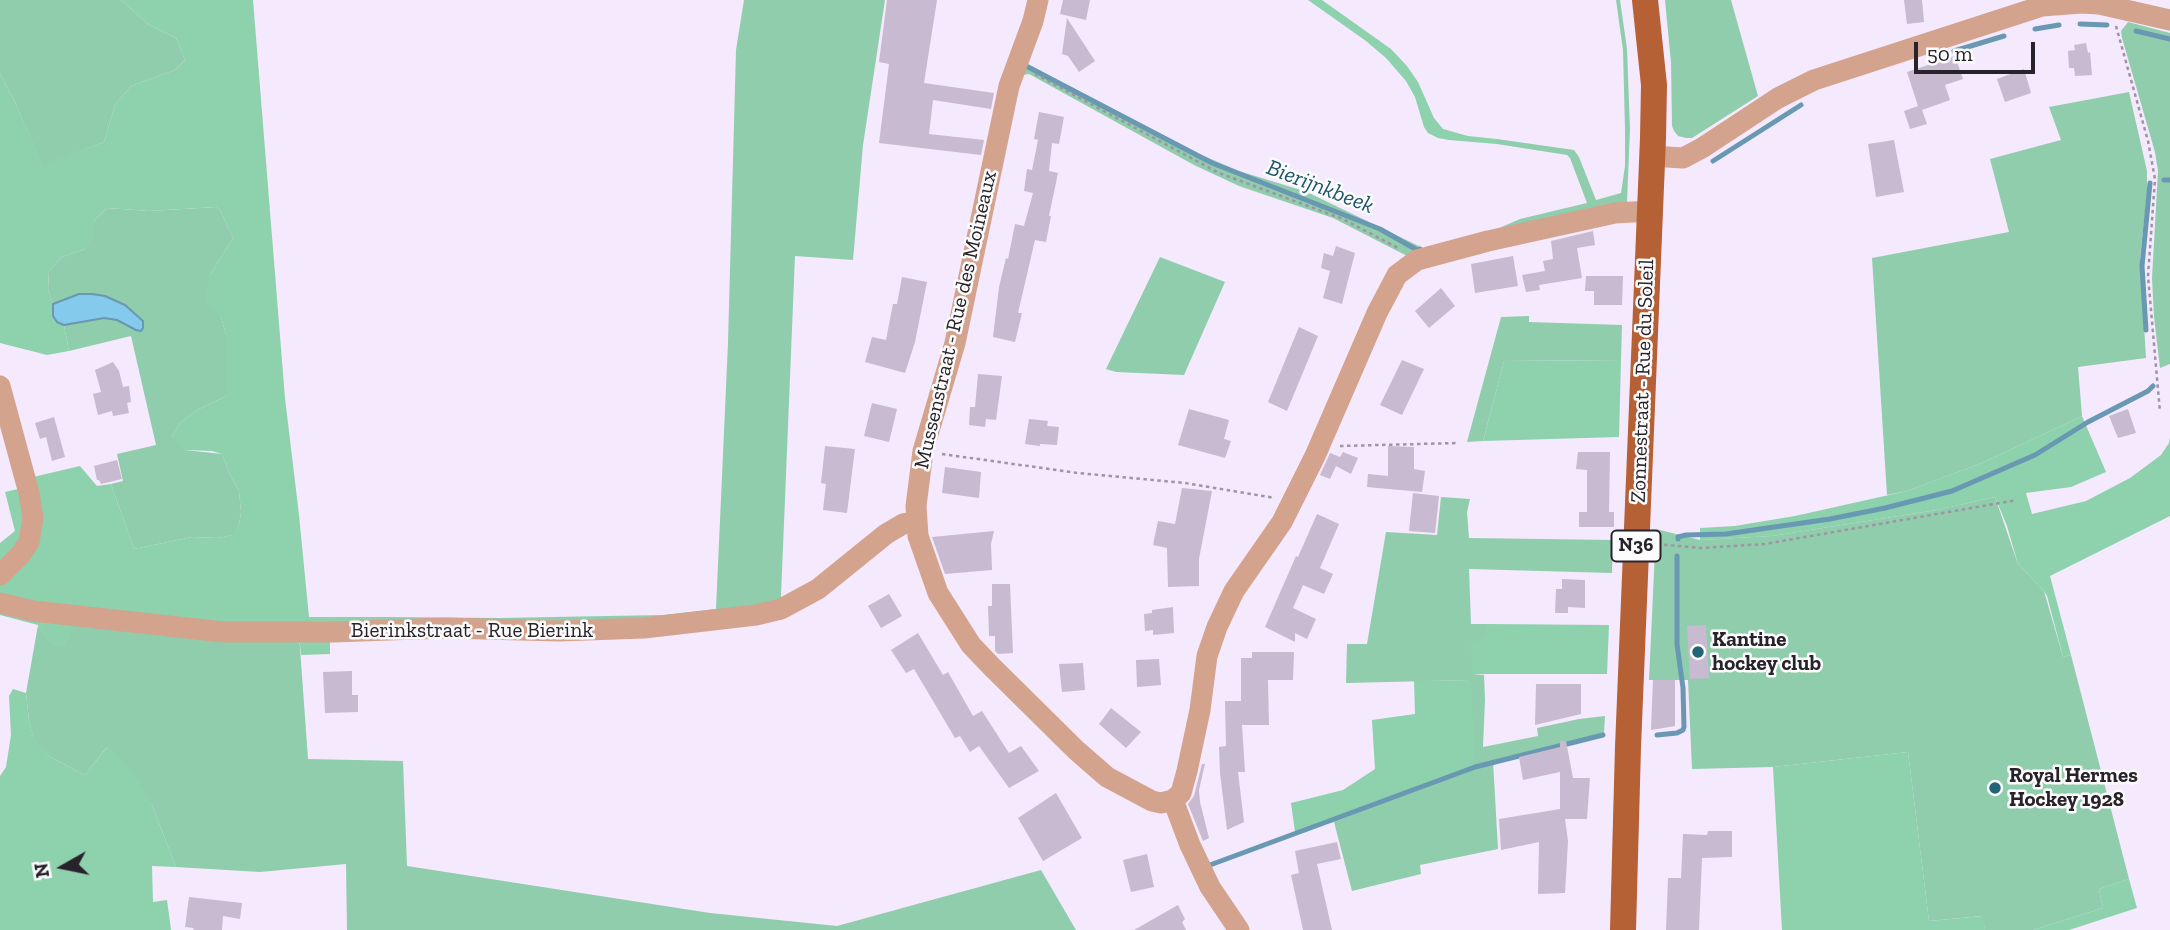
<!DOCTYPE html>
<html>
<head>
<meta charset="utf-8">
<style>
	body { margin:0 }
	#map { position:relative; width:2170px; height:930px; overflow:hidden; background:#f5e9fd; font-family:"Zilla Slab",serif }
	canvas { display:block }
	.north { position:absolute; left:28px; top:832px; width:70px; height:70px; -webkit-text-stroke:5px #fcfcfc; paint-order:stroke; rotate:261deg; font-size:19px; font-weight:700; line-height:28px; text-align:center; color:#28222b }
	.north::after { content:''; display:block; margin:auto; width:24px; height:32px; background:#28222b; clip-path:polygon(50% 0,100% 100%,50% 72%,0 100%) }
	.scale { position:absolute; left:1914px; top:42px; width:121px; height:32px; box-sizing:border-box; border:4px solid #28222b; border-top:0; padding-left:9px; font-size:21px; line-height:24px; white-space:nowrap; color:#28222b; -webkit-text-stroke:5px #fcfcfc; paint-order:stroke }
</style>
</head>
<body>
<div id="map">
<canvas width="2170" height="930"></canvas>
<div class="north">N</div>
<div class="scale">50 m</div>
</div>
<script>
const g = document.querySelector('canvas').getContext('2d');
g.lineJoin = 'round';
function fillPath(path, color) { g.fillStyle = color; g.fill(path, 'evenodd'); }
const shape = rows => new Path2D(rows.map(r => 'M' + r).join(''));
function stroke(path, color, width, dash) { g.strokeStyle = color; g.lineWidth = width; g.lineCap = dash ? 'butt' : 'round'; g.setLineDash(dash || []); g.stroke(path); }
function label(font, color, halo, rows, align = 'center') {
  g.font = font + ' "Zilla Slab",serif'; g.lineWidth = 5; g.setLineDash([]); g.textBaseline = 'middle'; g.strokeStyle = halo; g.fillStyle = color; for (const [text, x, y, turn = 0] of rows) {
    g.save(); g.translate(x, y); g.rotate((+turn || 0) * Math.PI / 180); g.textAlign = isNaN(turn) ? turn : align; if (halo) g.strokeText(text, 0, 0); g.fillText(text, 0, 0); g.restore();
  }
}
const green = shape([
	[0,0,121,0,149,25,176,38,185,60,175,70,131,86,115,105,104,142,42,166,15,102,0,73],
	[744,0,885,0,863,145,853,260,795,256,781,596,783,605,689,618,387,626,387,617,499,618,663,615,716,609,728,343,736,50],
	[1616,0,1620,0,1627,49,1630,129,1627,202,1497,229,1520,219,1587,203,1570,158,1567,155,1497,144,1497,139,1574,150,1579,157,1596,200,1621,193,1625,166,1625,129,1623,50],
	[1665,0,1731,0,1758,96,1692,138,1686,138,1678,136,1674,131,1672,126,1671,63],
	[2128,22,2170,33,2170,364,2160,368,2154,317,2152,278,2158,171,2155,152,2122,38,2121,31],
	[1022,61,1197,153,1239,171,1307,192,1427,250,1413,259,1333,218,1239,186,1194,165,1029,74,1017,76],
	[2129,92,2147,171,2147,193,2140,258,2146,358,2078,367,2082,416,1982,463,1907,491,1887,495,1872,258,2009,232,1990,159,2061,140,2049,107],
	[216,207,220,210,233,238,209,276,226,334,226,396,195,411,180,423,172,436,185,450,222,454,230,475,239,491,241,512,239,525,233,535,217,538,192,537,134,549,111,484,123,481,117,454,156,445,131,336,69,351,64,325,104,318,117,320,136,330,79,294,53,304,48,289,49,271,62,257,85,249,93,222,107,208,149,211],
	[1160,257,1225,282,1184,375,1116,372,1106,369],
	[1529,316,1529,322,1622,325,1621,360,1504,361,1483,441,1467,442,1501,317],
	[1441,497,1470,499,1467,512,1469,538,1613,540,1612,573,1469,569,1471,624,1487,624,1487,637,1472,674,1484,675,1485,700,1483,747,1538,736,1537,728,1579,719,1605,716,1604,733,1493,761,1498,849,1420,865,1421,874,1352,891,1334,822,1441,779,1471,680,1346,683,1347,644,1367,644,1386,532,1437,535],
	[1995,497,2018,564,2044,591,2063,657,2071,655,2129,879,2099,889,2103,908,2033,930,1985,930,1982,916,1929,921,1908,752,1773,767,1692,769,1688,680,1649,680,1656,529,1700,540,1772,536,1937,510],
	[71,617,299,634,308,759,403,761,407,866,710,913,837,926,1041,870,1076,930,347,930,346,864,260,872,176,867,152,805,107,747,85,775,50,757,34,740,29,721,26,693,38,625,48,641]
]);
const forest = shape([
	[121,0,253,0,285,398,299,515,309,617,387,617,387,626,330,635,330,654,301,655,299,634,72,618,73,629,65,646,58,647,48,642,38,625,0,615,0,543,15,531,5,492,18,489,29,478,80,466,97,486,111,484,134,549,192,537,217,538,232,535,239,525,241,512,239,491,230,475,222,454,212,451,185,450,179,446,172,436,180,423,195,411,226,396,226,334,221,317,205,301,209,276,233,238,220,210,216,207,149,211,107,208,93,222,94,237,85,249,62,257,49,271,48,289,53,304,53,316,57,322,64,325,69,351,47,355,0,343,0,73,15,102,42,165,104,142,115,105,131,86,175,70,185,60,176,38,149,25],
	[1308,0,1322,0,1391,49,1407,66,1418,82,1434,118,1443,129,1468,136,1497,139,1497,144,1449,140,1438,138,1428,133,1424,127,1415,97,1406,81,1386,58,1366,41],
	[1621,360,1619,437,1483,441,1504,361],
	[2082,416,2106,472,2071,487,2026,493,2032,514,2086,501,2130,478,2161,455,2169,443,2170,437,2170,516,2050,576,2071,655,2063,657,2047,596,2044,591,2018,564,2007,526,1995,497,1937,510,1772,536,1700,540,1700,528,1735,526,1795,516,1907,491,1982,463],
	[1487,624,1609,625,1607,674,1472,674,1471,643,1487,637],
	[1471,680,1475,767,1334,822,1295,832,1291,803,1343,790,1375,769,1372,720,1415,714,1414,681],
	[13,689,26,693,29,721,34,739,50,757,85,775,108,746,131,768,152,805,176,867,152,866,153,902,167,900,171,930,0,930,0,776,6,767,11,735,9,696],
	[1908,752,1929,921,1983,916,1985,930,1782,930,1773,767],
	[2129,879,2137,908,2069,930,2033,930,2103,908,2099,889]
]);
const water = shape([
	[79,294,92,294,105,296,125,305,143,321,143,328,141,331,136,330,117,320,104,318,64,325,57,322,53,316,53,304,79,294]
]);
const stream = shape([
	[2080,24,2107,25],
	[2035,29,2059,25],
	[2136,31,2170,39],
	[1954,51,2004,36],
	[1028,67,1212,163,1380,229,1417,250,1420,249],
	[1713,161,1801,105],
	[2164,180,2170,180],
	[2146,330,2142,266,2150,183],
	[1678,539,1678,537,1686,535,1726,534,1830,519,1885,508,1952,491,2035,455,2088,422,2148,391,2153,386],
	[1657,735,1677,733,1683,730,1684,727,1683,688,1677,644,1677,556],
	[1210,865,1475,767,1603,735]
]);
const building = shape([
	[887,0,937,0,924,83,994,93,991,109,933,100,929,134,984,140,981,155,879,143,889,64,879,62],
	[1063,0,1090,0,1086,20,1060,14],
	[1904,0,1922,0,1924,22,1907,24],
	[1067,18,1095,61,1079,72,1068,56,1062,54],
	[2086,43,2088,53,2090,52,2092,75,2075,76,2074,68,2069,68,2068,51,2075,50,2074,45],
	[1955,56,1963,79,1945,85,1950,100,1922,110,1927,124,1910,129,1904,111,1918,106,1907,72],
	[2024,69,2031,93,2005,102,1997,79],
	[1039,112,1064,117,1059,144,1052,143,1049,171,1058,173,1049,216,1051,216,1046,242,1035,240,1018,313,1022,313,1015,342,993,337,999,287,1006,258,1008,259,1015,224,1024,226,1033,193,1024,191,1027,169,1032,170,1038,140,1034,139],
	[1894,140,1904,192,1876,197,1868,144],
	[1593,231,1595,245,1577,248,1582,278,1539,285,1540,290,1526,292,1522,275,1545,271,1543,261,1553,259,1551,241],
	[1336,246,1355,253,1342,304,1323,298,1330,271,1321,268,1324,253,1333,256],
	[1513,256,1518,286,1475,293,1471,264],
	[1586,276,1623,276,1622,305,1594,305,1594,291,1585,291],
	[902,277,927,282,915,342,905,373,865,362,872,337,886,340,893,304,897,304],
	[1441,288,1455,306,1429,328,1415,311],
	[1299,327,1318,336,1287,411,1268,402],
	[1402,360,1424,369,1402,415,1380,405],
	[113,362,119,371,123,387,129,386,131,402,127,403,129,413,113,416,112,411,98,415,93,394,101,392,95,370],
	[978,374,1002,376,996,420,986,419,985,427,969,425,970,407,975,407],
	[872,403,897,409,889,442,864,436],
	[1189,409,1229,420,1224,439,1231,441,1225,458,1178,445],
	[2128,409,2136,433,2118,438,2109,416],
	[54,417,65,457,52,461,46,437,40,439,35,423],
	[1029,419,1048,421,1047,426,1059,427,1057,445,1040,444,1040,446,1025,444],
	[825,446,855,449,847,513,823,510,826,484,821,483],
	[1388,446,1414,447,1414,469,1425,471,1422,492,1367,487,1368,474,1388,476],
	[1343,452,1358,458,1351,474,1336,466,1330,479,1320,475,1330,453,1340,457],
	[1578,452,1610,452,1609,512,1614,512,1614,527,1579,527,1579,512,1587,512,1587,470,1576,469],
	[117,460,122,479,101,484,99,480,97,480,94,466],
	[945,467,981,472,979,498,942,493],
	[1182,488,1212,491,1199,559,1199,586,1168,587,1167,548,1153,545,1158,521,1175,524],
	[1413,493,1439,496,1435,533,1409,531],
	[1317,514,1339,524,1320,568,1333,574,1324,594,1303,585,1293,608,1316,619,1307,639,1295,633,1295,642,1265,627,1296,556,1298,557],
	[994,531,991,544,992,570,945,574,932,537],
	[1562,579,1585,580,1585,608,1568,607,1568,613,1555,613,1556,589,1562,589],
	[992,584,1010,584,1013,653,998,654,995,651,995,636,989,636,988,606,992,606],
	[889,594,902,616,881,628,868,606],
	[1173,607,1174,633,1153,635,1153,630,1145,631,1144,614,1152,613,1152,610],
	[1706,625,1709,678,1690,679,1687,626],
	[918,633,943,675,948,672,973,716,982,711,1009,753,1021,746,1039,771,1009,788,979,746,970,752,960,736,955,738,914,669,906,673,891,650],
	[1252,652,1294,652,1293,680,1268,680,1269,725,1242,725,1245,772,1238,772,1244,822,1227,830,1220,773,1219,747,1226,746,1225,701,1241,701,1241,658,1252,658],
	[1159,659,1161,685,1137,687,1136,660],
	[1083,663,1085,690,1062,692,1059,664],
	[352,671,352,695,358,695,358,712,325,713,323,672],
	[1653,680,1675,680,1675,726,1651,730],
	[1536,684,1581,684,1581,714,1535,725],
	[1111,708,1141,732,1126,748,1099,724],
	[1560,741,1566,741,1573,778,1590,778,1587,819,1565,819,1568,841,1565,893,1538,894,1539,842,1501,850,1499,819,1560,809,1560,772,1523,780,1519,757,1560,747],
	[1202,764,1205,764,1199,790,1200,802,1209,838,1203,841,1188,804,1194,796],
	[1056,793,1082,838,1043,861,1018,818],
	[1708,831,1732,831,1732,857,1702,858,1699,930,1666,930,1668,878,1681,878,1683,834,1707,835],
	[1337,842,1341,859,1317,864,1332,930,1303,930,1291,875,1299,873,1295,851],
	[1147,854,1154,887,1131,892,1123,860],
	[189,897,242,903,240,919,223,916,222,930,193,930,194,928,185,927],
	[1178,905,1185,919,1182,922,1186,930,1134,930]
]);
const path = shape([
	[2116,26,2148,141,2155,179,2148,276,2160,412],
	[1035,74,1219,173,1343,219,1400,249],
	[1340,446,1458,443],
	[942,454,1078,473,1185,483,1275,498],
	[1657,544,1700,548,1765,544,2017,500]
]);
const minor = shape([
	[1038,0,1033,21,1009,86,955,343,923,451,916,506,918,536,938,593,971,645,992,667,1076,750,1107,777,1152,801,1161,803,1173,800],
	[1652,156,1683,158,1702,148,1778,98,1814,80,2042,6,2081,3,2099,4,2170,20],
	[0,386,29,493,33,518,29,542,21,554,0,575],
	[0,603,33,611,223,632,333,632,445,628,559,631,644,628,756,615,781,609,818,589,886,534,903,524,917,521],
	[1173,800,1181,793,1187,771,1200,710,1207,656,1217,627,1234,591,1282,522,1315,456,1377,313,1397,275,1417,260,1488,241,1615,213,1650,211],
	[1173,800,1190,845,1210,887,1239,930]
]);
const major = shape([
	[1623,930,1628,747,1653,138,1654,85,1645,0]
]);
const markers = [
	[1698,652,7,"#226478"],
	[1995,788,7,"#226478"]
];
const shields = [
	[1636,546,49]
];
const shieldNames = [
	["N36",1636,546]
];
const streetNames = [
	["Mussenstraat - Rue des Moineaux",956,320,-77],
	["Zonnestraat - Rue du Soleil",1643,381,-88],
	["Bierinkstraat - Rue Bierink",472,631]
];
const poiNames = [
	["Kantine",1712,640],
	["hockey club",1712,664],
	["Royal Hermes",2009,776],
	["Hockey 1928",2009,800]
];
const waterNames = [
	["Bierijnkbeek",1320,187,21]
];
fillPath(green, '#90cdac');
fillPath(forest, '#8ed1ad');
fillPath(water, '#84caec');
stroke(water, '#6898b2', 2);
stroke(stream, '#6898b2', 5);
fillPath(building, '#c8bad1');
stroke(path, '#9e94a3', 2.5, [3.5, 3.5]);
stroke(minor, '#d3a38d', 21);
stroke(major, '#b56035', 26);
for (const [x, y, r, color] of markers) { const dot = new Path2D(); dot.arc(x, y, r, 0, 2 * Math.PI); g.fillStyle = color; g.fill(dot); stroke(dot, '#fcfcfc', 2.5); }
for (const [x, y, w] of shields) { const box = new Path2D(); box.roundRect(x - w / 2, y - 15.5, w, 31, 5); g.fillStyle = '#fcfcfc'; g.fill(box); stroke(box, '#28222b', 2); }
label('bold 19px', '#28222b', null, shieldNames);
label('21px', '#28222b', '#fcfcfc', streetNames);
label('bold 21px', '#28222b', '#fcfcfc', poiNames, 'left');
label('italic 23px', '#1e556d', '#fcfcfc', waterNames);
</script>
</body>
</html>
